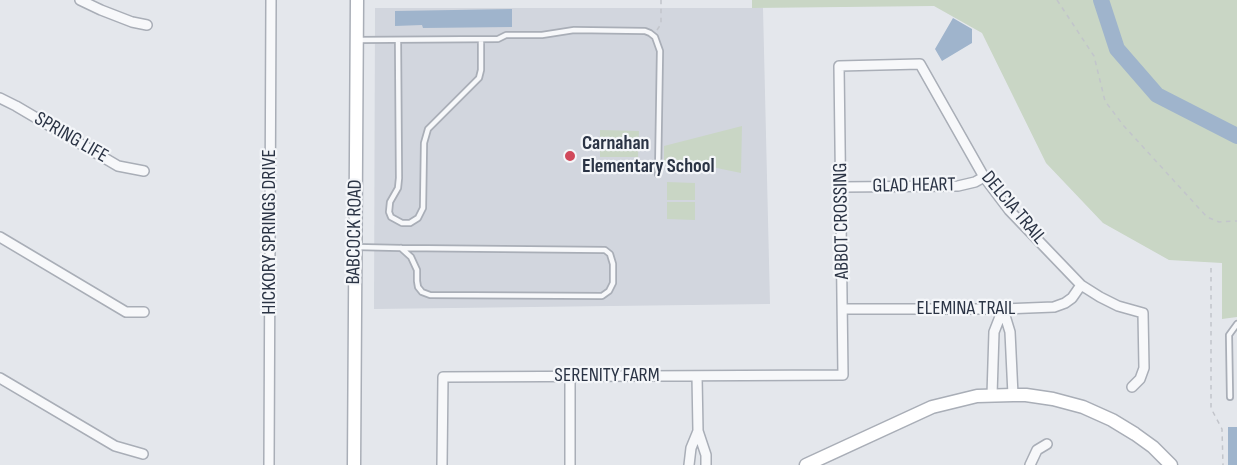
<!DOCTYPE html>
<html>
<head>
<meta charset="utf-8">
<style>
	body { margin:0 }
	canvas { display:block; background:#e4e7ec }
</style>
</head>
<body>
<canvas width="1237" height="465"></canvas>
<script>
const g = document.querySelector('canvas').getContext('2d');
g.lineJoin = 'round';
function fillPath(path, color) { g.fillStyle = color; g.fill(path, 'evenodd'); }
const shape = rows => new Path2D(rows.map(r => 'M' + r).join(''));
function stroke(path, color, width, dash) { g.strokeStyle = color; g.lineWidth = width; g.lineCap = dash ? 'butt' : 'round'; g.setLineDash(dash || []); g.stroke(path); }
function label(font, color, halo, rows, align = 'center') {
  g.font = font + ' "Sofia Sans Condensed",sans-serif'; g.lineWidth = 4.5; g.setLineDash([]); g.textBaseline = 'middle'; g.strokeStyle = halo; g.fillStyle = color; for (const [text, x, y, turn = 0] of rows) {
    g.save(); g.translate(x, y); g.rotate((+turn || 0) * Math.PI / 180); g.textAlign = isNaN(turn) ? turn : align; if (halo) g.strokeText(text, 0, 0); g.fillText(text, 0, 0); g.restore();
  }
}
const built = shape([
	[375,8,763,8,770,304,374,309]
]);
const green = shape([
	[752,0,1237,0,1237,317,1222,319,1222,263,1169,260,1103,223,1046,163,982,33,934,6,752,8],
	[742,126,741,173,707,166,664,164,664,146],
	[600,130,639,131,638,157,600,157],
	[667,182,695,183,695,200,667,200],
	[667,202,695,202,695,220,667,219]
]);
const water = shape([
	[512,9,512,27,423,28,422,25,395,26,395,11],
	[953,18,972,29,972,43,942,61,935,49],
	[1228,427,1237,427,1237,465,1228,465]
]);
const river = shape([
	[1101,0,1117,49,1157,95,1237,136]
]);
const path = shape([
	[1057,0,1094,56,1105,101,1123,125,1207,217,1219,222,1237,221],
	[657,30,661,24,661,0],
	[1211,268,1211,407,1213,412,1222,429,1223,465]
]);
const lane = shape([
	[357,40,498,39,506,35,542,35,574,30,645,31,650,33,655,37,660,51,658,174],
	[398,40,399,178,398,188,390,202,389,212,391,217,402,223,410,223,418,218,423,208,424,143,428,129,479,78,481,70,481,40],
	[356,247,401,248,605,250,610,254,613,264,613,283,609,291,602,296,430,295,422,292,418,287,417,281,417,270,411,257,401,248],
	[1230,397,1229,335,1237,324]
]);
const street = shape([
	[80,0,101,10,132,22,147,25],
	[0,98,16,106,118,166,144,171],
	[841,187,958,186,975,182,984,177],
	[0,237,126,312,144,312],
	[843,309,1003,309,1054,307,1065,303,1072,298,1081,285],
	[1003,309,1010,332,1013,395],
	[697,376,698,431,706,455,706,465],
	[0,378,115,446,143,454],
	[992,395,994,332,1003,309],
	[269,465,271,0],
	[442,465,443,377,843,375,839,66,920,64,984,177,1009,210,1081,285,1100,297,1118,306,1143,313,1144,368,1140,379,1132,387],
	[570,465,570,377],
	[689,465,691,448,698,431],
	[1030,465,1037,450,1047,444]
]);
const secondary = shape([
	[354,465,357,0],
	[806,465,932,407,977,396,1013,395,1026,395,1053,399,1083,407,1112,420,1135,434,1153,447,1171,465]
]);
const markers = [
	[570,156,6,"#d1495b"]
];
const streetNames = [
	["SPRING LIFE",71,138,30],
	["GLAD HEART",914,186,-1],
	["DELCIA TRAIL",1013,208,50],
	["ABBOT CROSSING",842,221,-91],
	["HICKORY SPRINGS DRIVE",270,232,-90],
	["BABCOCK ROAD",355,232,-89],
	["ELEMINA TRAIL",966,309],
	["SERENITY FARM",607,376]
];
const poiNames = [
	["Carnahan",582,144],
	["Elementary School",582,167]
];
fillPath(built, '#d2d6de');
fillPath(green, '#c9d6c5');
fillPath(water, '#9fb4cc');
stroke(river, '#9fb4cc', 16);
stroke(lane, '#a9aeb7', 8);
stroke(street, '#a9aeb7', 12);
stroke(secondary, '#a9aeb7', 15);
stroke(path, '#c2c5cb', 1.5, [4.5, 4.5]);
stroke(lane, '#f7f8fa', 4.5);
stroke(street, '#f7f8fa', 9);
stroke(secondary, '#fff', 12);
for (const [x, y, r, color] of markers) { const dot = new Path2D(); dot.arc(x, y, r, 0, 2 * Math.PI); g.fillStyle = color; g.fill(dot); stroke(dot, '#f4f6f9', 2); }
label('20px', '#2b3445', '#f4f6f9', streetNames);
label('bold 20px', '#2b3445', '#f4f6f9', poiNames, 'left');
</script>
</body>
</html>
